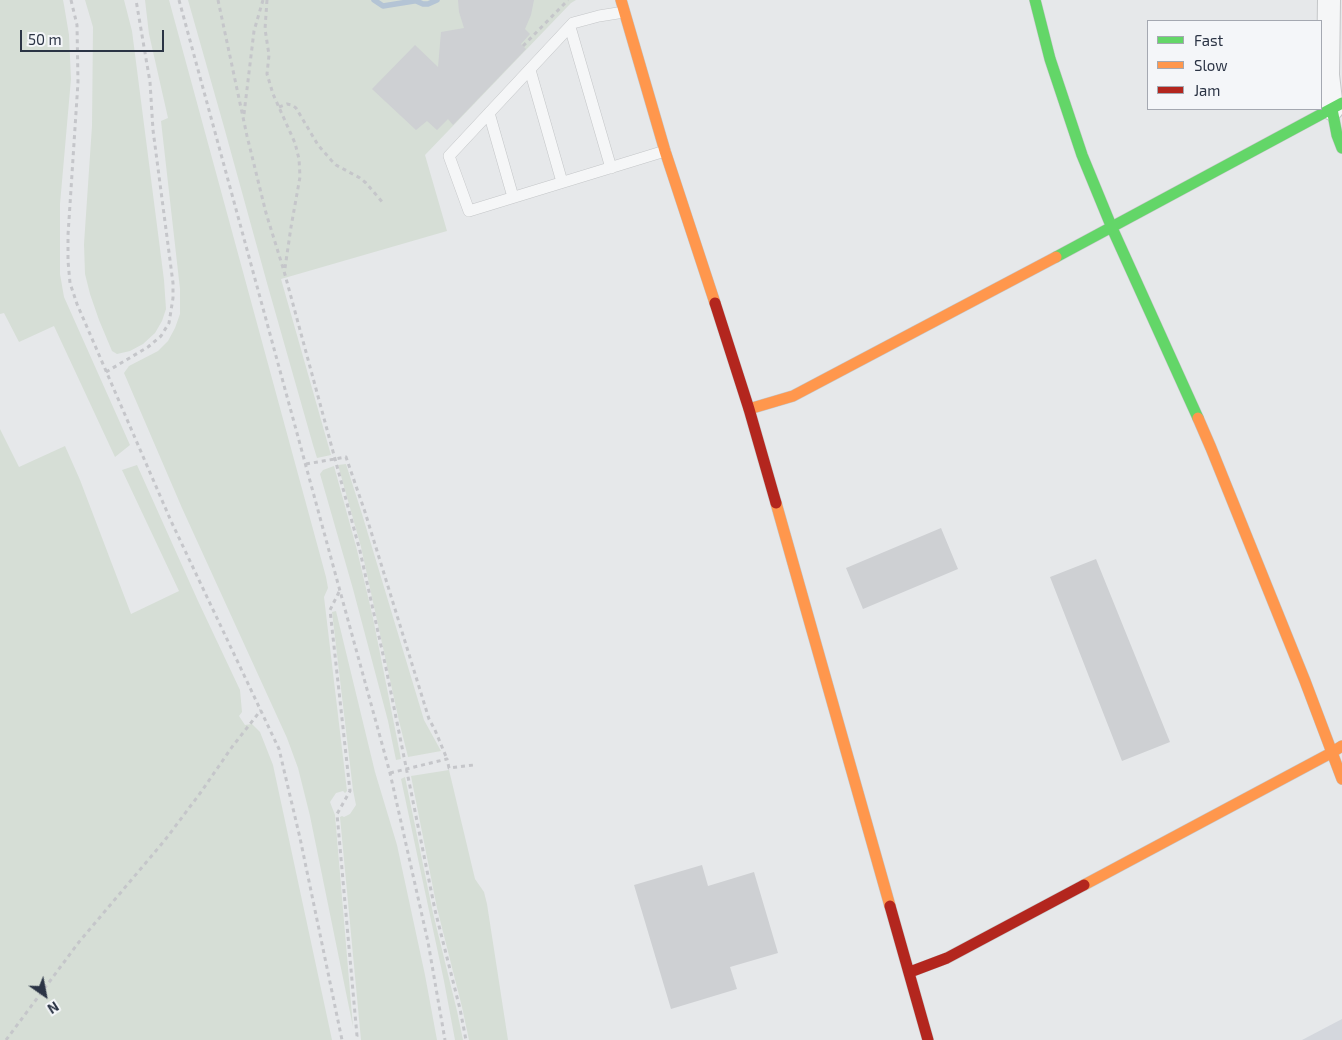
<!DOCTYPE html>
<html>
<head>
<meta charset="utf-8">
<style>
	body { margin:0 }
	#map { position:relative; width:1342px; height:1040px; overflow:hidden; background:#e6e8ea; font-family:"Exo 2",sans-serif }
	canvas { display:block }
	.legend { position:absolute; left:1147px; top:20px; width:175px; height:90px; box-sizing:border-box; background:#f4f6f9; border:1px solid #a4a8b1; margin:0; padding:6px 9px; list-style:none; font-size:15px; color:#2b3445 }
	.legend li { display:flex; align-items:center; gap:10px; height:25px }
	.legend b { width:25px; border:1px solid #a4a8b1 }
	.north { position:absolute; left:20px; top:970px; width:50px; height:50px; -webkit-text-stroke:4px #f4f6f9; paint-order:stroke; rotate:147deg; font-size:14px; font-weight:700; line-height:20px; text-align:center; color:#2b3445 }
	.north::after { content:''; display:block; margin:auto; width:18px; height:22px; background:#2b3445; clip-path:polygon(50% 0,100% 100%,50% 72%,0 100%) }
	.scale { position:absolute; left:20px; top:30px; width:144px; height:22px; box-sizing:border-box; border:2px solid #2b3445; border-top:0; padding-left:6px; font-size:15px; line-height:18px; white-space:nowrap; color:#2b3445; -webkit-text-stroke:4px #f4f6f9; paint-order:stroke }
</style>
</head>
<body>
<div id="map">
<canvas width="1342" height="1040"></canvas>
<ul class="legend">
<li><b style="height:6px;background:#63d668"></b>Fast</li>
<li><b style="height:6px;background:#ff974d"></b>Slow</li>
<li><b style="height:6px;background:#b3261e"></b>Jam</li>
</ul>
<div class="north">N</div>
<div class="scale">50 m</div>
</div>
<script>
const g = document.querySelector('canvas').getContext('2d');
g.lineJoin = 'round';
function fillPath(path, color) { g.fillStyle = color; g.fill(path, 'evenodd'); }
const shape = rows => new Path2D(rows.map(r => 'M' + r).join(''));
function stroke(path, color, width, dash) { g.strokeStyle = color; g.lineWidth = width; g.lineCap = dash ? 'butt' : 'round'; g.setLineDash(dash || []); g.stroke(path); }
const built = shape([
	[1342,1019,1342,1040,1302,1040]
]);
const green = shape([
	[0,0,63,0,64,5,69,35,71,79,60,204,60,274,64,297,130,445,115,457,54,326,19,342,4,313,0,314],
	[85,0,124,0,132,31,164,280,166,309,162,321,155,333,143,344,130,351,117,354,112,351,99,320,90,294,85,274,84,244,92,126,93,27],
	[145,0,169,0,326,577,328,588,324,597,347,791,345,793,343,791,336,793,330,802,335,815,353,1027,310,816,298,768,287,738,182,508,124,373,129,366,158,351,168,341,175,328,180,314,180,289,161,121,168,118,149,34],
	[188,0,576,0,571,3,425,155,447,231,281,279,331,455,317,458,313,445,267,283,224,127],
	[0,429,19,467,65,446,80,480,131,614,179,591,122,470,137,465,198,601,240,690,242,712,239,716,245,725,252,724,260,732,273,765,332,1040,0,1040],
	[346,464,362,514,424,720,441,751,408,757,399,721,361,547,338,465],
	[334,466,357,550,373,618,401,759,396,760,388,721,353,589,320,474,323,470],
	[336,611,375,772,397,845,425,975,437,1040,361,1040,340,817,342,816,344,817,350,814,356,805,353,790,332,612],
	[449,770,475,879,484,892,487,904,508,1040,469,1040,462,1007,437,908,411,776],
	[405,777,433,913,457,1011,463,1040,455,1040,444,981,401,779]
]);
const stream = shape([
	[374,0,383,6,414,1],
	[414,0,423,4,428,4,437,0]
]);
const building = shape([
	[458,0,534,0,531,15,525,29,530,34,521,44,526,49,453,125,448,119,437,130,427,121,416,130,372,89,415,45,438,67,441,32,464,28,459,12],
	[941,528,958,569,863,609,846,568],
	[1096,559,1170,742,1122,761,1050,577],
	[702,865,708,886,754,872,778,953,730,967,737,989,671,1009,634,885]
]);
const path = shape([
	[71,0,77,25,78,82,68,235,68,261,70,283,77,304,171,521,279,749,300,838,342,1040],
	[179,0,340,591,390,773,428,942,445,1040],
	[218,0,247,136,266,213,284,271,360,551,386,668,435,910,460,1009,466,1040],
	[267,0,265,29,269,55,267,74,273,94,295,143,299,159,300,177,291,227,285,268],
	[523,46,568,0],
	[279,107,287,104,292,105,296,108,318,145,331,160,336,165,360,178,366,183,384,204],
	[244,114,254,31,263,0],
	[106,372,148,347,161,336,169,323,173,298,173,283,153,130,150,82,136,0],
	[306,464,346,457,365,512,429,719,435,730,447,759],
	[339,592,330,610,350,791,337,814,357,1036,355,1040],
	[390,773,447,759,449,768,474,765],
	[6,1040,79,942,165,840,201,792,232,747,261,710]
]);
const lane = shape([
	[624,12,599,16,573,23,449,156,469,211,665,151],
	[570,27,611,168],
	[530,70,562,182],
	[489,113,513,197]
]);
const street = shape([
	[1329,0,1328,75,1332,109]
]);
const fast = shape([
	[1035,0,1050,59,1082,155,1112,228,1198,418],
	[1332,109,1337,135,1342,148],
	[1056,257,1342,103]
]);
const slow = shape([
	[621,0,665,151,715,303],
	[749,409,793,396,1056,257],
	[1198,418,1211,448,1305,681,1342,779],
	[776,503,890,906],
	[1084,885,1331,753,1342,746]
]);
const jam = shape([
	[715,303,749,409,776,503],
	[890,906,928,1040],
	[910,972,947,958,1084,885]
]);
fillPath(built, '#d4d7dd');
fillPath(green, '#d6ded6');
stroke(stream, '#b4c4d5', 5.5);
fillPath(building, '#ced0d3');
stroke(lane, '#c4c6c8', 12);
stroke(street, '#c4c6c8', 24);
stroke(fast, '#c4c6c8', 12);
stroke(slow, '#c4c6c8', 12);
stroke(jam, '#c4c6c8', 12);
stroke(path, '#c5c6ca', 3, [4, 4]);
stroke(lane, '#f5f6f7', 11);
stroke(street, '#f5f6f7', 22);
stroke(fast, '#63d668', 11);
stroke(slow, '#ff974d', 11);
stroke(jam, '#b3261e', 11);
</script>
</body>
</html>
